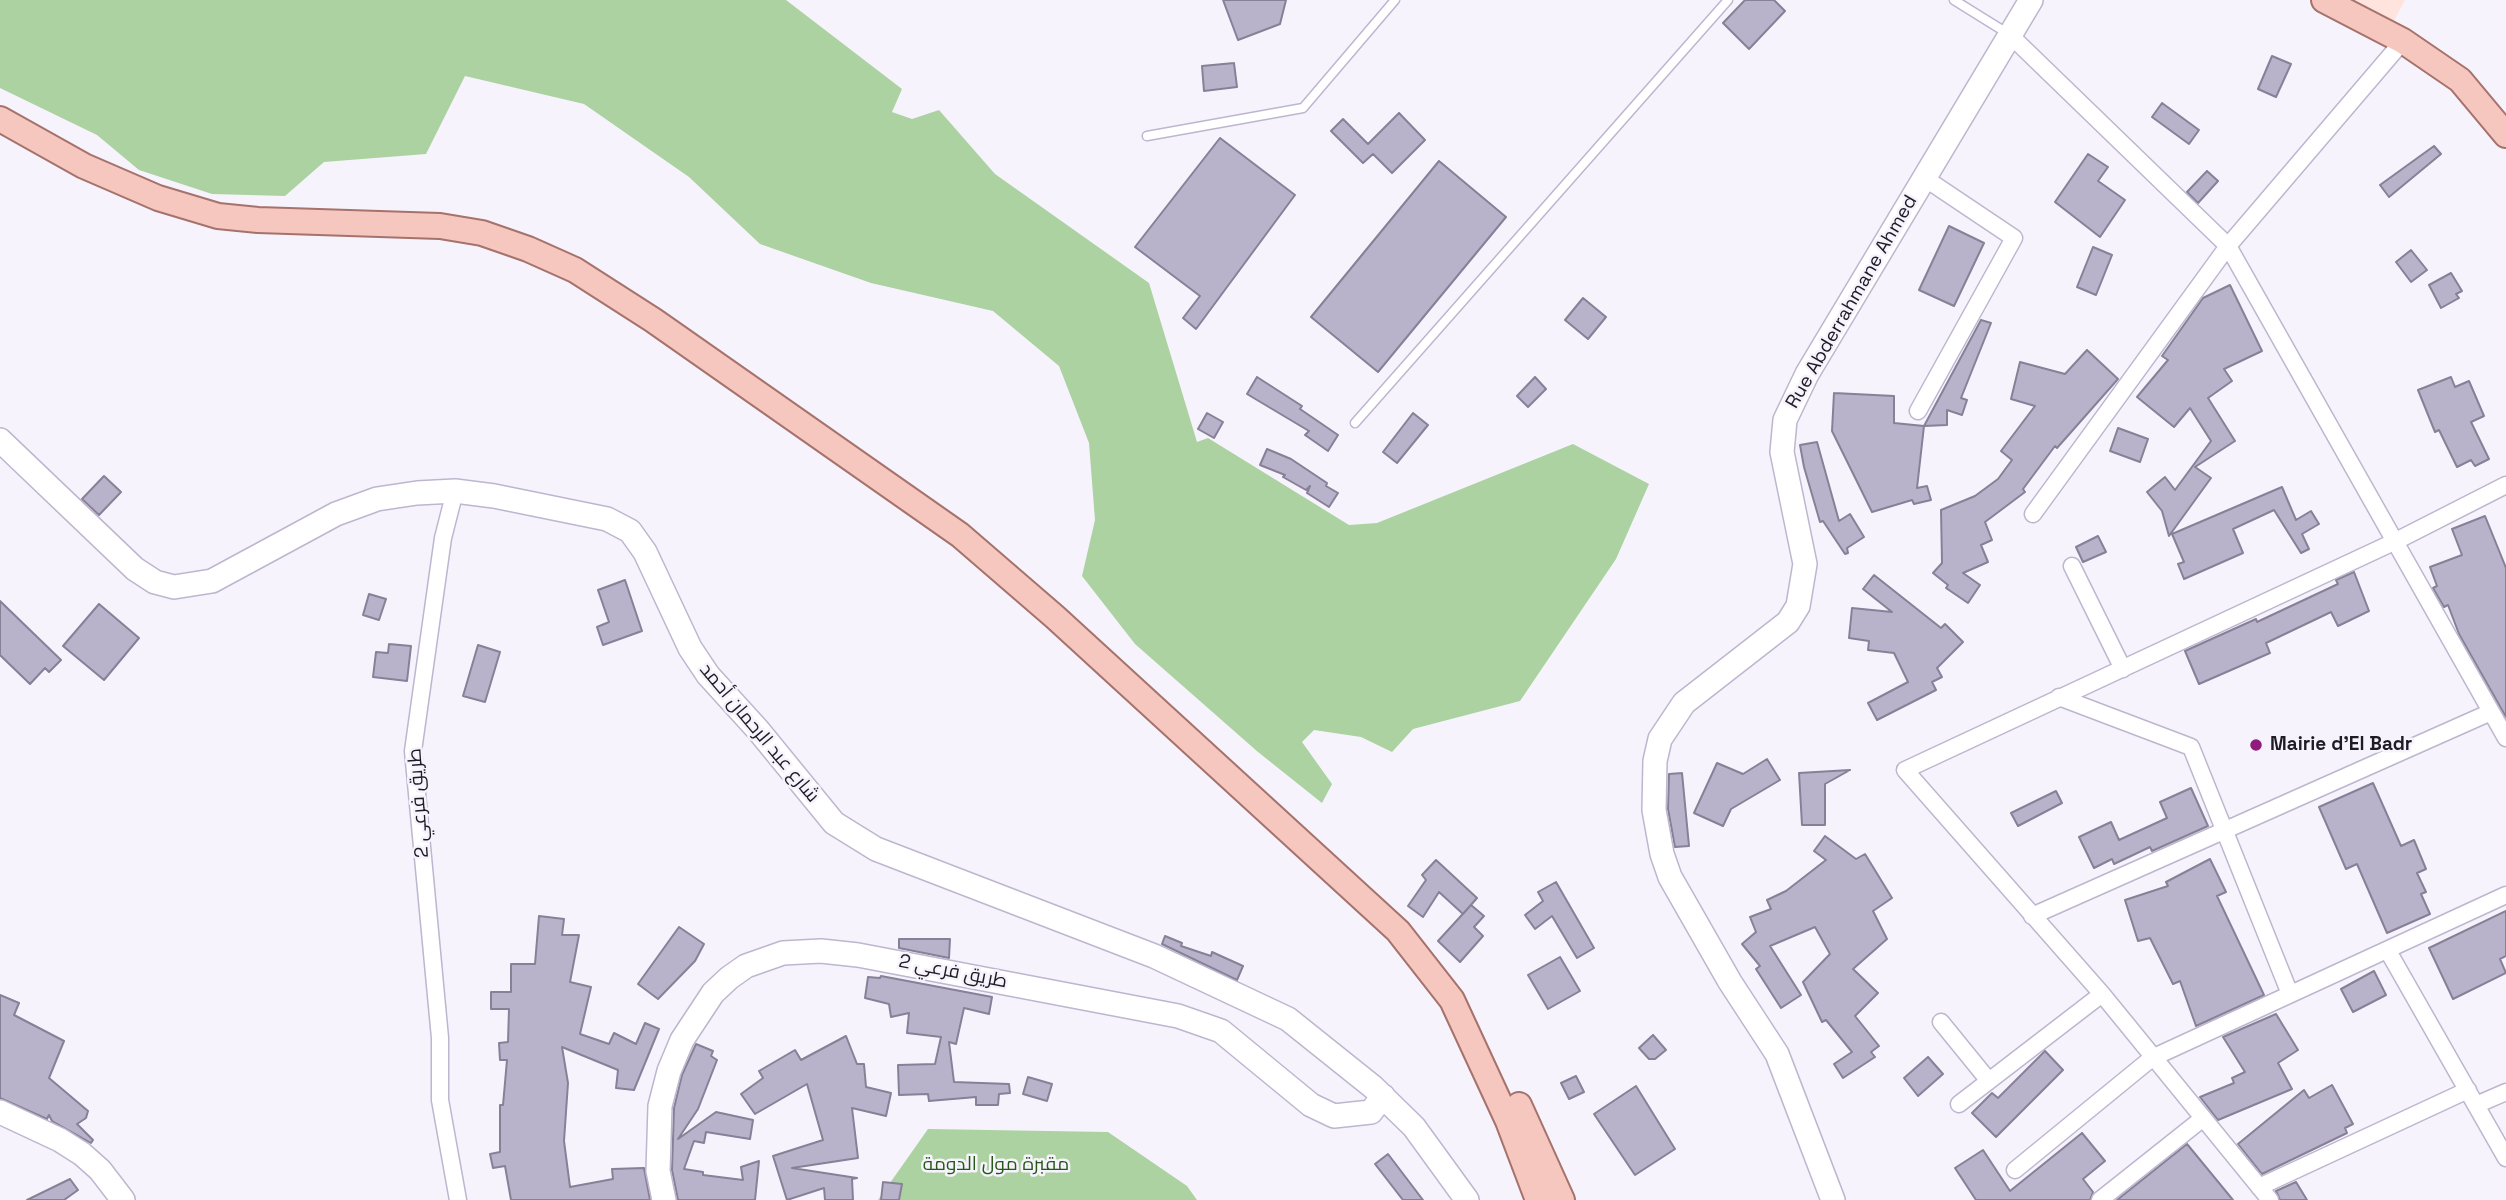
<!DOCTYPE html>
<html>
<head>
<meta charset="utf-8">
<style>
	body { margin:0 }
	canvas { display:block; background:#f6f3fd }
</style>
</head>
<body>
<canvas width="2506" height="1200"></canvas>
<script>
const g = document.querySelector('canvas').getContext('2d');
g.lineJoin = 'round';
function fillPath(path, color) { g.fillStyle = color; g.fill(path, 'evenodd'); }
const shape = rows => new Path2D(rows.map(r => 'M' + r).join(''));
function stroke(path, color, width, dash) { g.strokeStyle = color; g.lineWidth = width; g.lineCap = dash ? 'butt' : 'round'; g.setLineDash(dash || []); g.stroke(path); }
function label(font, color, halo, rows, align = 'center') {
  g.font = font + ' "Space Grotesk",Cairo,sans-serif'; g.lineWidth = 5; g.setLineDash([]); g.textBaseline = 'middle'; g.strokeStyle = halo; g.fillStyle = color; for (const [text, x, y, turn = 0] of rows) {
    g.save(); g.translate(x, y); g.rotate((+turn || 0) * Math.PI / 180); g.textAlign = isNaN(turn) ? turn : align; if (halo) g.strokeText(text, 0, 0); g.fillText(text, 0, 0); g.restore();
  }
}
const medical = shape([
	[2354,0,2405,0,2394,21]
]);
const green = shape([
	[0,0,786,0,902,89,892,112,912,119,939,110,995,174,1149,283,1197,442,1208,438,1349,525,1377,523,1573,444,1649,484,1616,559,1520,701,1413,729,1392,752,1361,737,1314,730,1302,742,1332,784,1322,803,1258,752,1135,644,1082,576,1095,520,1089,443,1059,366,993,311,871,283,760,244,689,177,584,104,465,76,426,154,324,162,285,196,212,194,139,170,97,135,0,88],
	[928,1129,1108,1132,1187,1186,1197,1200,878,1200]
]);
const building = shape([
	[1223,0,1286,0,1280,24,1238,40,1223,0],
	[1745,0,1774,0,1785,11,1749,49,1723,23,1745,0],
	[2272,56,2291,64,2276,97,2258,89,2272,56],
	[1234,63,1237,87,1204,91,1202,66,1234,63],
	[2162,103,2199,130,2189,144,2152,117,2162,103],
	[1399,113,1425,140,1392,173,1373,154,1363,163,1331,131,1343,119,1368,144,1399,113],
	[1220,138,1295,195,1196,329,1183,318,1200,296,1135,247,1220,138],
	[2434,146,2441,154,2389,197,2380,185,2434,146],
	[2088,154,2108,167,2098,181,2125,200,2100,237,2055,202,2088,154],
	[1439,161,1506,217,1378,372,1311,317,1439,161],
	[2207,171,2218,181,2198,203,2187,192,2207,171],
	[1949,226,1984,243,1954,306,1919,290,1949,226],
	[2093,247,2112,255,2096,295,2077,287,2093,247],
	[2411,250,2427,270,2411,282,2396,262,2411,250],
	[2451,273,2462,291,2456,294,2459,298,2441,308,2429,285,2451,273],
	[2230,285,2262,351,2224,369,2232,381,2208,398,2235,441,2195,467,2211,478,2169,536,2162,511,2147,492,2165,477,2175,490,2211,441,2190,408,2174,427,2137,397,2168,360,2162,356,2203,298,2230,285],
	[1583,298,1606,317,1588,339,1565,320,1583,298],
	[1981,320,1991,323,1961,398,1967,400,1962,415,1947,410,1947,425,1924,426,1981,320],
	[2087,350,2118,379,2057,448,2055,446,2023,489,2025,492,1985,522,1992,540,1981,545,1988,562,1963,573,1980,585,1968,603,1946,588,1948,585,1933,573,1942,563,1941,510,1975,496,1998,479,2012,460,2001,451,2035,406,2011,399,2020,362,2065,374,2087,350],
	[1257,377,1302,406,1300,409,1338,435,1328,451,1305,435,1309,431,1247,394,1257,377],
	[1535,377,1546,389,1528,407,1517,396,1535,377],
	[2451,377,2455,387,2469,381,2484,416,2471,422,2489,459,2475,466,2471,460,2457,467,2439,430,2435,432,2418,390,2451,377],
	[1834,393,1894,396,1894,423,1924,426,1917,488,1927,486,1931,500,1914,504,1912,500,1872,512,1832,431,1834,393],
	[1207,413,1223,422,1214,438,1198,429,1207,413],
	[1413,413,1428,425,1397,463,1383,452,1413,413],
	[2118,428,2148,439,2140,462,2110,451,2118,428],
	[1817,442,1839,521,1850,514,1864,537,1847,548,1848,553,1845,554,1823,521,1820,522,1804,467,1800,445,1817,442],
	[1267,449,1291,459,1327,483,1326,486,1338,493,1329,507,1307,493,1310,486,1306,490,1283,477,1285,475,1260,465,1267,449],
	[104,476,121,492,99,515,82,499,104,476],
	[2282,487,2296,520,2311,511,2319,524,2302,534,2309,549,2301,553,2274,510,2233,529,2243,553,2184,579,2178,564,2184,562,2172,534,2282,487],
	[2485,516,2506,568,2506,717,2459,634,2448,605,2444,607,2433,588,2437,586,2430,567,2462,555,2452,529,2485,516],
	[2098,536,2106,552,2083,562,2076,547,2098,536],
	[2354,572,2369,611,2338,626,2331,612,2266,643,2270,653,2199,684,2185,651,2256,619,2257,622,2338,584,2336,580,2354,572],
	[1874,575,1941,628,1945,624,1963,642,1937,668,1942,677,1932,682,1936,690,1877,720,1868,703,1908,682,1894,653,1868,650,1869,641,1849,638,1852,608,1892,612,1863,589,1874,575],
	[625,580,642,631,603,645,597,627,609,622,598,590,625,580],
	[369,594,386,599,379,620,363,615,369,594],
	[0,601,61,660,49,672,45,668,30,684,0,655,0,601],
	[99,604,139,638,104,680,63,646,99,604],
	[389,644,411,646,407,681,373,677,376,652,388,653,389,644],
	[478,645,500,652,485,702,463,696,478,645],
	[1767,759,1780,780,1731,809,1723,826,1694,813,1717,763,1743,774,1767,759],
	[1850,770,1825,784,1825,825,1802,825,1799,773,1850,770],
	[1682,773,1689,846,1675,847,1668,809,1669,774,1682,773],
	[2373,783,2401,846,2414,840,2426,869,2417,873,2426,892,2421,894,2430,914,2387,933,2357,864,2346,869,2319,807,2373,783],
	[2191,788,2208,826,2152,851,2150,847,2114,864,2112,859,2094,868,2079,837,2111,822,2119,840,2167,818,2160,802,2191,788],
	[2056,791,2062,803,2018,826,2011,813,2056,791],
	[1825,836,1856,859,1865,854,1892,898,1873,911,1887,939,1853,969,1878,993,1855,1016,1879,1046,1871,1052,1875,1057,1843,1078,1834,1064,1852,1052,1826,1020,1822,1022,1803,982,1830,954,1815,927,1770,946,1801,995,1781,1008,1756,969,1760,966,1742,944,1756,932,1750,917,1771,909,1767,900,1786,891,1826,860,1814,851,1825,836],
	[2210,859,2226,892,2217,896,2264,995,2196,1026,2180,981,2173,984,2150,938,2138,941,2125,900,2168,886,2166,882,2210,859],
	[1436,860,1477,898,1463,914,1439,892,1423,917,1408,906,1426,880,1422,875,1436,860],
	[1556,882,1594,948,1577,958,1552,916,1535,929,1525,915,1543,901,1538,892,1556,882],
	[1471,905,1484,916,1474,927,1483,936,1460,962,1438,941,1471,905],
	[2506,911,2506,956,2500,959,2506,973,2453,999,2429,948,2506,911],
	[539,916,564,919,562,935,579,935,570,982,591,987,580,1034,609,1044,614,1033,636,1044,645,1023,659,1029,634,1090,616,1088,618,1070,562,1047,568,1083,564,1141,570,1187,613,1179,612,1169,644,1168,650,1200,511,1200,505,1166,493,1168,490,1154,500,1152,500,1105,503,1105,507,1060,500,1060,499,1043,508,1042,509,1009,491,1009,491,992,511,992,511,964,535,964,539,916],
	[679,927,704,944,695,961,658,999,638,984,679,927],
	[1165,936,1182,943,1181,946,1211,956,1212,952,1243,966,1237,980,1162,944,1165,936],
	[899,939,950,939,949,958,899,948,899,939],
	[1560,957,1580,991,1548,1009,1528,975,1560,957],
	[2374,971,2386,995,2353,1012,2341,989,2374,971],
	[881,976,992,997,989,1014,964,1008,956,1044,949,1042,954,1082,1009,1084,1010,1093,999,1094,998,1105,976,1105,976,1097,929,1101,928,1094,899,1095,898,1065,935,1064,941,1037,907,1033,909,1013,891,1017,889,1004,865,998,868,977,880,978,881,976],
	[0,995,19,1003,14,1015,64,1041,49,1078,88,1111,86,1118,77,1124,93,1140,91,1143,52,1121,49,1115,47,1119,0,1098,0,995],
	[2276,1014,2298,1050,2278,1063,2292,1089,2218,1120,2200,1097,2234,1083,2232,1078,2245,1072,2223,1037,2276,1014],
	[1653,1035,1666,1050,1655,1059,1649,1059,1639,1048,1653,1035],
	[846,1036,857,1064,864,1064,866,1087,891,1093,886,1116,852,1108,858,1158,792,1168,857,1178,852,1179,853,1200,825,1200,824,1188,787,1200,773,1156,823,1140,807,1084,755,1114,741,1094,763,1078,759,1071,795,1050,801,1060,846,1036],
	[696,1044,713,1051,711,1056,717,1060,698,1109,678,1139,716,1112,753,1120,750,1139,706,1132,704,1143,694,1141,684,1169,703,1172,703,1175,743,1180,741,1167,759,1161,755,1200,678,1200,672,1170,674,1108,682,1075,696,1044],
	[2045,1051,2063,1070,1996,1137,1972,1113,1992,1093,1998,1098,2045,1051],
	[1928,1057,1943,1074,1918,1096,1904,1078,1928,1057],
	[1576,1076,1584,1092,1569,1099,1561,1083,1576,1076],
	[1028,1077,1052,1084,1047,1101,1023,1094,1028,1077],
	[2332,1085,2353,1124,2345,1128,2347,1133,2262,1174,2238,1144,2304,1090,2309,1098,2332,1085],
	[1636,1086,1675,1149,1635,1175,1594,1114,1636,1086],
	[2082,1133,2105,1161,2083,1179,2093,1192,2090,1200,1976,1200,1955,1168,1983,1150,2010,1191,2082,1133],
	[2187,1144,2233,1200,2117,1200,2187,1144],
	[1388,1154,1423,1200,1403,1200,1375,1164,1388,1154],
	[70,1179,78,1190,64,1200,27,1200,70,1179],
	[883,1182,902,1184,899,1200,881,1200,883,1182],
	[2296,1182,2307,1200,2280,1200,2276,1191,2296,1182]
]);
const lane = shape([
	[1954,0,2007,33],
	[1147,136,1303,108,1395,0],
	[1355,423,1728,0]
]);
const street = shape([
	[2010,35,2228,246,2506,738],
	[1918,411,2014,238,1923,177],
	[455,491,443,538,413,751,440,1038,440,1100,458,1200],
	[2033,514,2228,246,2403,41],
	[2072,566,2123,669],
	[2059,697,2191,747,2290,994],
	[2032,916,2491,712],
	[2388,951,2506,1158],
	[1941,1022,1989,1081],
	[1959,1104,2102,994],
	[2476,1105,2506,1092],
	[2015,1170,2152,1058,2506,895],
	[2259,1187,2468,1090],
	[2100,1200,2202,1119],
	[2270,1200,2102,994,1905,770,2396,541,2506,485]
]);
const secondary = shape([
	[0,440,135,569,155,582,174,587,212,581,336,514,377,499,417,493,455,491,494,496,607,519,630,531,645,552,690,648,708,675,758,730,834,823,876,849,1154,956,1288,1019,1373,1087,1414,1127,1467,1200],
	[0,1112,60,1140,82,1154,100,1170,123,1200],
	[664,1200,658,1171,660,1106,669,1071,682,1040,713,993,729,978,746,966,783,953,821,951,858,955,1178,1016,1221,1031,1311,1105,1334,1116,1371,1112,1383,1096],
	[1833,1200,1777,1054,1730,982,1670,877,1662,854,1654,810,1655,761,1660,739,1684,703,1788,622,1798,606,1805,564,1782,452,1785,420,1807,374,2031,0]
]);
const primary = shape([
	[2324,0,2403,41,2460,80,2506,135],
	[0,119,84,166,158,198,218,216,258,220,440,226,482,233,528,249,575,270,653,320,960,535,1055,617,1398,931,1452,1000,1508,1121,1538,1200],
	[1519,1105,1562,1200]
]);
const markers = [
	[2256,745,7,"#901b7b"]
];
const streetNames = [
	["Rue Abderrahmane Ahmed",1852,302,-60],
	["شارع عبد الرحمان أحمد",759,733,50],
	["طريق فرعي 2",419,803,-94],
	["طريق فرعي 2",953,972,11]
];
const poiNames = [
	["Mairie d'El Badr",2270,745]
];
const parkNames = [
	["مقبرة مول الدومة",996,1165]
];
fillPath(medical, '#fee4dd');
fillPath(green, '#acd2a1');
fillPath(building, '#b9b2cb');
stroke(building, '#878097', 2);
stroke(lane, '#beb6cf', 11);
stroke(street, '#beb6cf', 19);
stroke(secondary, '#beb6cf', 26);
stroke(primary, '#a6726c', 28);
stroke(lane, '#fff', 8);
stroke(street, '#fff', 16);
stroke(secondary, '#fff', 23);
stroke(primary, '#f5c7be', 24);
for (const [x, y, r, color] of markers) { const dot = new Path2D(); dot.arc(x, y, r, 0, 2 * Math.PI); g.fillStyle = color; g.fill(dot); stroke(dot, '#f6f3fd', 2.5); }
label('19px', '#1e1b24', '#f6f3fd', streetNames);
label('bold 19px', '#1e1b24', '#f6f3fd', poiNames, 'left');
label('19px', '#265716', '#f6f3fd', parkNames);
</script>
</body>
</html>
